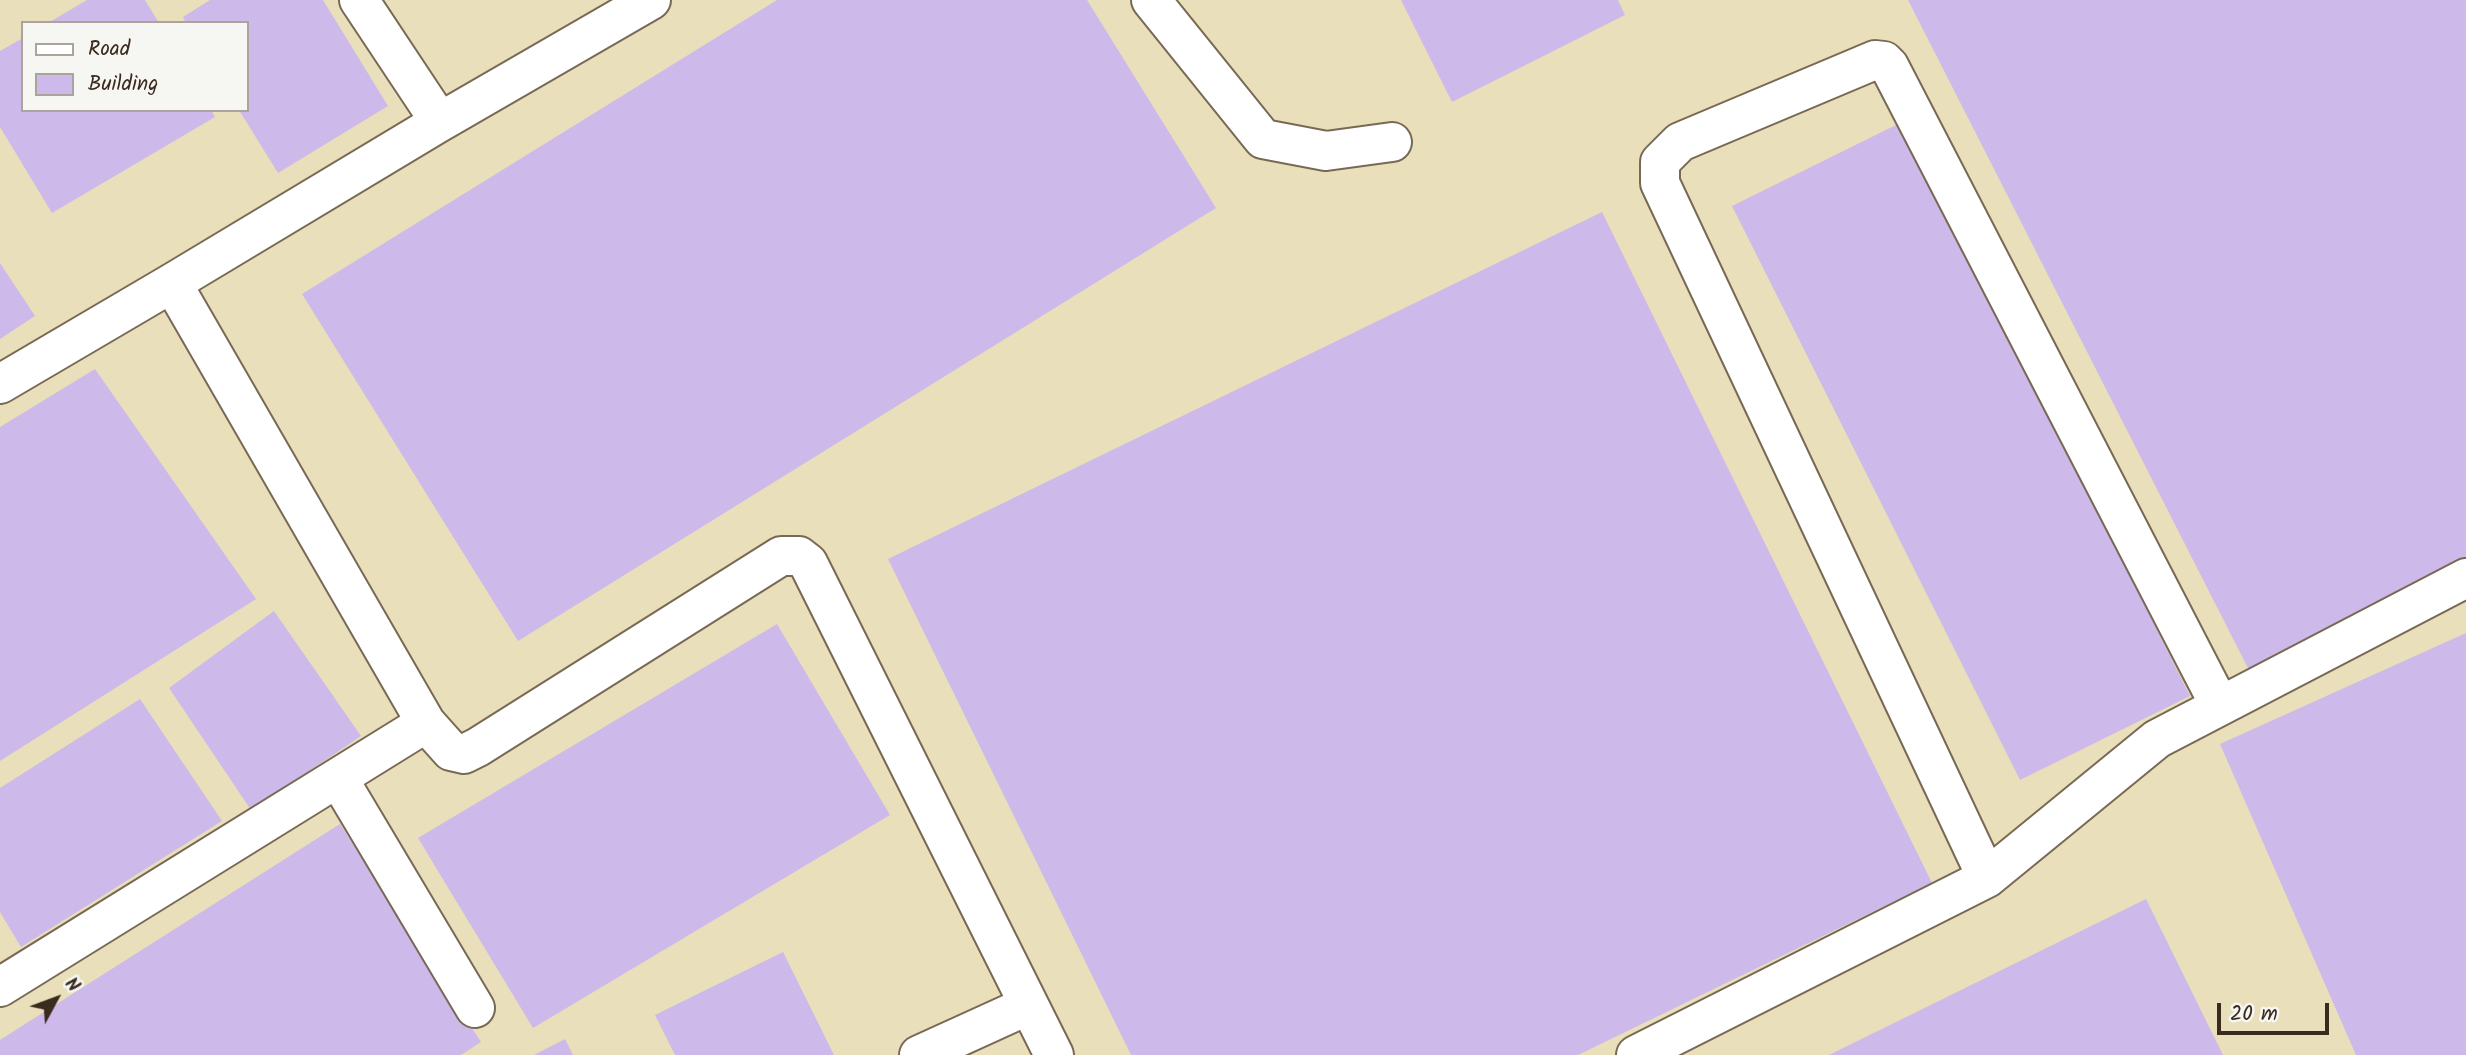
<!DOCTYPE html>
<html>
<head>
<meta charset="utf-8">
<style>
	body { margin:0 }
	#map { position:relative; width:2466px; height:1055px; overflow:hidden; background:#e9dfbb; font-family:Kalam,sans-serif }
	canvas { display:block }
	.legend { position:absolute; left:21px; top:21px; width:228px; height:91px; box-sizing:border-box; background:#f6f6f2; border:2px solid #aba49d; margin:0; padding:9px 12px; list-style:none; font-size:21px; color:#3b2a1e }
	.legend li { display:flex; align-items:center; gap:14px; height:35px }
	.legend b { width:35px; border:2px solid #aba49d }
	.north { position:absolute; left:21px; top:964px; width:70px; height:70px; -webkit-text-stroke:5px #f6f6f2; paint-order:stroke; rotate:49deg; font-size:19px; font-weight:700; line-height:28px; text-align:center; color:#3b2a1e }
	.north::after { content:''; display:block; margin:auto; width:24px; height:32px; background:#3b2a1e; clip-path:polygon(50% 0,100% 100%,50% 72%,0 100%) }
	.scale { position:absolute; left:2217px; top:1003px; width:112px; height:32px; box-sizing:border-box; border:4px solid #3b2a1e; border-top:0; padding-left:9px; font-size:21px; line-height:24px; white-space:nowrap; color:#3b2a1e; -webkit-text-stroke:5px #f6f6f2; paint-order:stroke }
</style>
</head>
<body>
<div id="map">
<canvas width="2466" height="1055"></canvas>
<ul class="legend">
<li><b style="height:9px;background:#fff"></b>Road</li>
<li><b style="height:19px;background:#cdb9ea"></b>Building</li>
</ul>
<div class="north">N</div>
<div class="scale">20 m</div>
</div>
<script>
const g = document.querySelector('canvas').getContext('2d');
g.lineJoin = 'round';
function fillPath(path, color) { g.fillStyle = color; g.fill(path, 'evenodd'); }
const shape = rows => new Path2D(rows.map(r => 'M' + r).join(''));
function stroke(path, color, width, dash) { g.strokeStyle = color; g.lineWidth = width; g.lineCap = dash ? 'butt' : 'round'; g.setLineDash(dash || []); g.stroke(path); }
const building = shape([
	[87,0,145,0,159,23,48,23],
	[210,0,323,0,388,106,278,173,239,110,247,110,247,23,186,23,183,17],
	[777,0,1087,0,1216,208,518,641,302,294],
	[1401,0,1618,0,1625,15,1452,102],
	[1908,0,2466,0,2466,557,2249,670],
	[23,38,23,110,211,110,215,117,52,213,0,127,0,51],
	[1902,122,2190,696,2020,780,1732,206],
	[1602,212,1932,883,1578,1055,1131,1055,888,559],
	[0,263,35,316,0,339],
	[95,369,256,599,0,761,0,427],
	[274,611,361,736,251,810,169,688],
	[777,624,890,815,533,1028,418,838],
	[2466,633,2466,1055,2356,1055,2220,744],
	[140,699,222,821,21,947,0,912,0,788],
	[340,824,481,1042,461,1055,0,1055,0,1040],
	[2146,899,2223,1055,1829,1055],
	[783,952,834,1055,675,1055,655,1015],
	[565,1039,573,1055,534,1055]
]);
const minor = shape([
	[359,0,440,122,651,0],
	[1151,0,1263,139,1326,151,1392,142],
	[172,283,426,723,451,751,464,754,478,747,781,556,799,556,808,563,1054,1055],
	[0,384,172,283,440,122],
	[338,778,475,1008],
	[1987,878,1660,183,1660,162,1680,142,1875,60,1884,61,1889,66,2220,706],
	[0,987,426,723],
	[919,1055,1029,1005],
	[1636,1055,1987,878,2157,739,2466,578]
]);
fillPath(building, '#cdb9ea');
stroke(minor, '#786955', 42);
stroke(minor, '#fff', 38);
</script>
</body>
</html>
